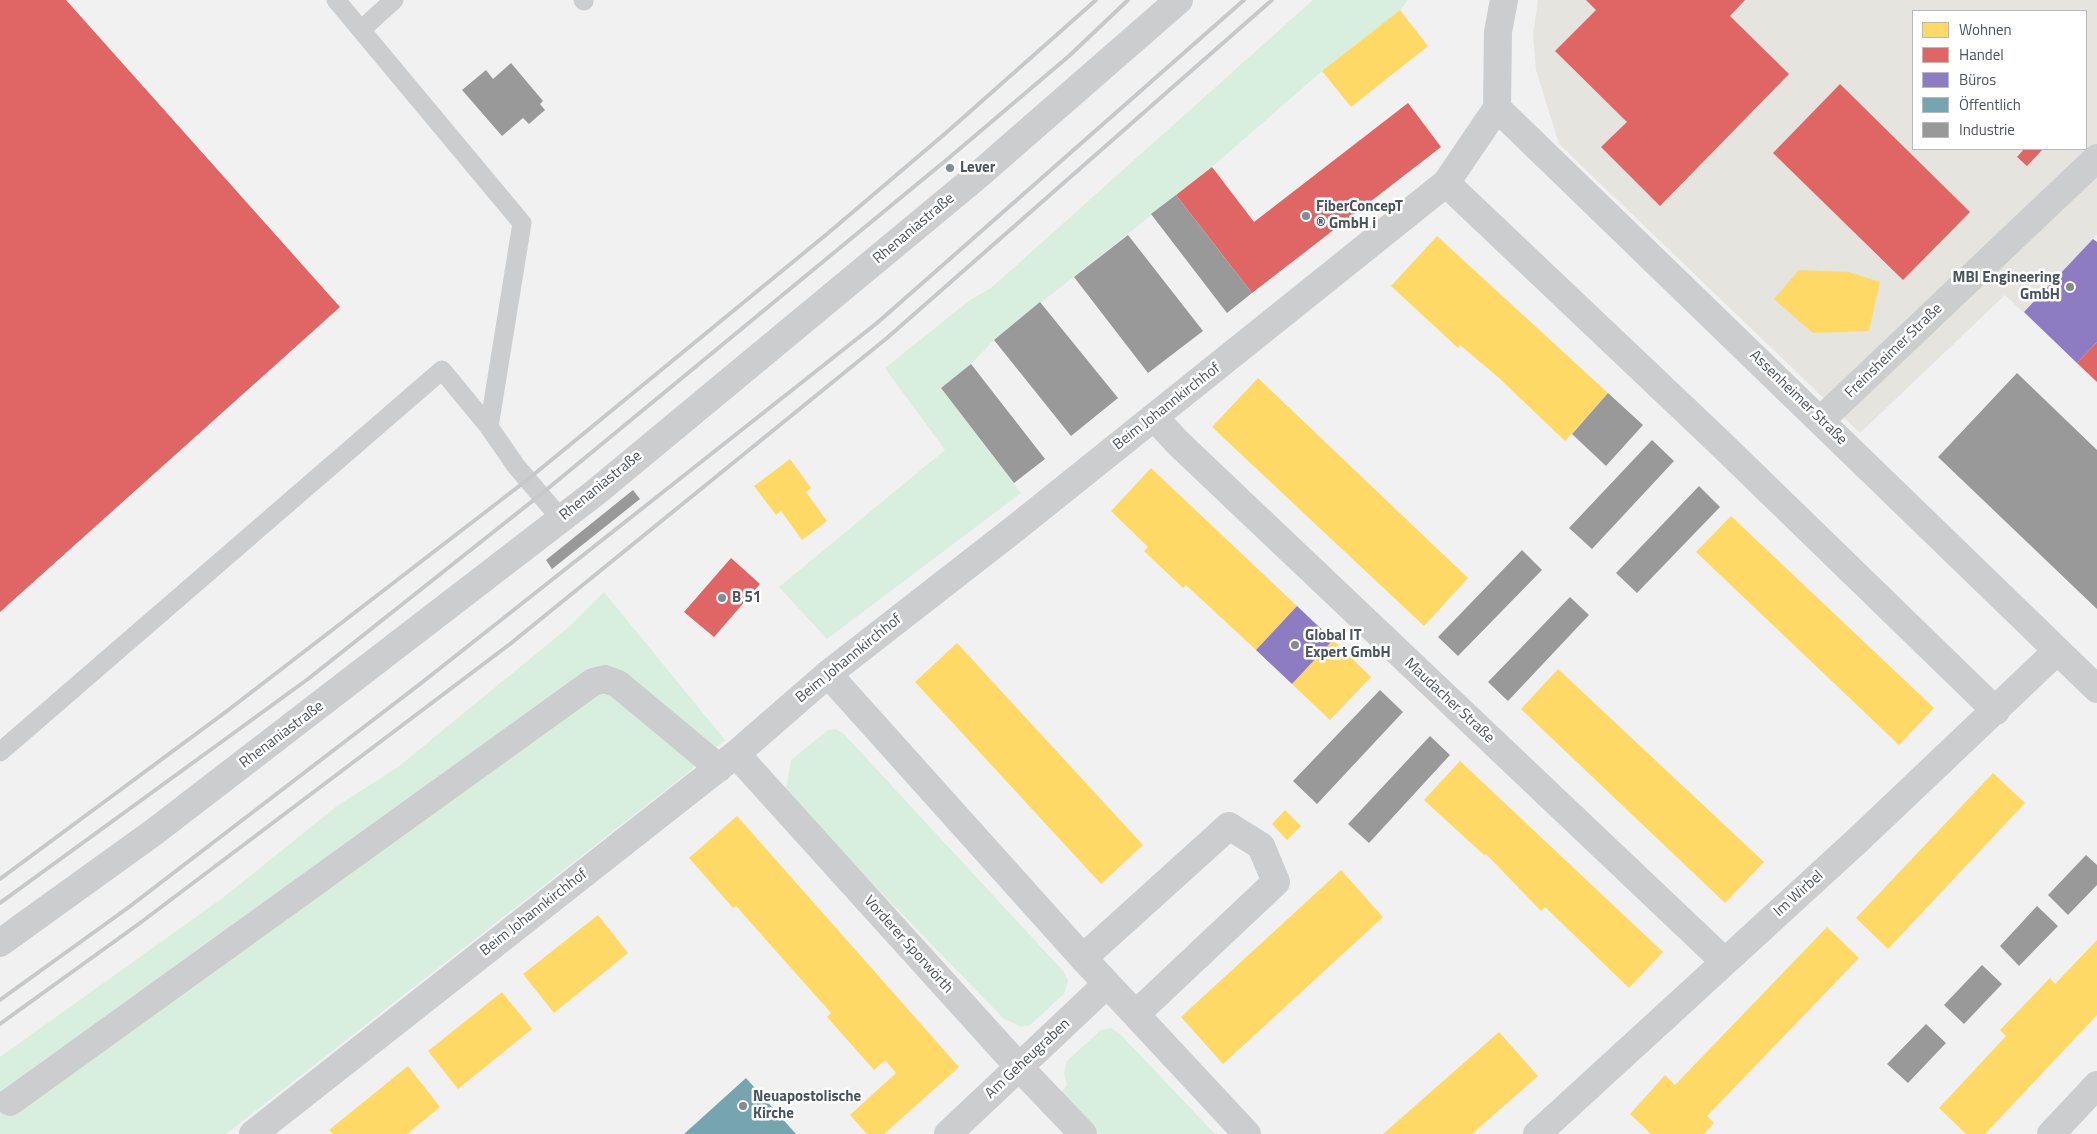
<!DOCTYPE html>
<html>
<head>
<meta charset="utf-8">
<style>
	body { margin:0 }
	#map { position:relative; width:2097px; height:1134px; overflow:hidden; background:#f1f1f1; font-family:"Titillium Web",sans-serif }
	canvas { display:block }
	.legend { position:absolute; left:1912px; top:10px; width:175px; height:140px; box-sizing:border-box; background:#fff; border:1px solid #b7bbbe; margin:0; padding:6px 9px; list-style:none; font-size:15px; color:#4a545c }
	.legend li { display:flex; align-items:center; gap:10px; height:25px }
	.legend b { width:25px; border:1px solid #b7bbbe }
</style>
</head>
<body>
<div id="map">
<canvas width="2097" height="1134"></canvas>
<ul class="legend">
<li><b style="height:14px;background:#ffd966"></b>Wohnen</li>
<li><b style="height:14px;background:#e06666"></b>Handel</li>
<li><b style="height:14px;background:#8e7cc3"></b>Büros</li>
<li><b style="height:14px;background:#76a5af"></b>Öffentlich</li>
<li><b style="height:14px;background:#999"></b>Industrie</li>
</ul>
</div>
<script>
const g = document.querySelector('canvas').getContext('2d');
g.lineJoin = 'round';
function fillPath(path, color) { g.fillStyle = color; g.fill(path, 'evenodd'); }
const shape = rows => new Path2D(rows.map(r => 'M' + r).join(''));
function stroke(path, color, width, dash) { g.strokeStyle = color; g.lineWidth = width; g.lineCap = dash ? 'butt' : 'round'; g.setLineDash(dash || []); g.stroke(path); }
function label(font, color, halo, rows, align = 'center') {
  g.font = font + ' "Titillium Web",sans-serif'; g.lineWidth = 5; g.setLineDash([]); g.textBaseline = 'middle'; g.strokeStyle = halo; g.fillStyle = color; for (const [text, x, y, turn = 0] of rows) {
    g.save(); g.translate(x, y); g.rotate((+turn || 0) * Math.PI / 180); g.textAlign = isNaN(turn) ? turn : align; if (halo) g.strokeText(text, 0, 0); g.fillText(text, 0, 0); g.restore();
  }
}
const commercial = shape([
	[1538,0,2097,0,2097,235,2093,239,2097,242,2077,363,2005,295,1860,433,1559,144,1536,70,1533,34],
	[1913,11,2086,11,2086,149,1913,149]
]);
const green = shape([
	[1313,0,1408,0,1400,10,1322,71,1212,167,994,340,971,364,941,388,1021,493,827,639,779,587,945,450,885,368,970,300,991,288],
	[604,592,725,740,685,775,226,1134,0,1134,0,1057,224,897,337,806,398,767,570,626],
	[835,729,843,733,1064,972,1068,981,1064,994,1030,1025,1021,1027,1003,1018,782,790,787,785,791,760,828,730],
	[1111,1028,1120,1034,1215,1134,1099,1134,1061,1092,1067,1085,1064,1073,1067,1061,1101,1030]
]);
const homes = shape([
	[1400,10,1428,46,1351,107,1322,71],
	[1437,236,1608,393,1565,441,1499,378,1460,345,1458,348,1391,286],
	[1799,270,1848,272,1880,282,1869,331,1813,333,1774,299],
	[1258,378,1468,578,1424,626,1212,427],
	[790,459,811,488,806,492,827,521,802,540,781,511,776,515,754,486],
	[1151,468,1297,606,1256,650,1186,585,1183,588,1144,551,1148,547,1111,511],
	[1731,516,1934,708,1899,745,1696,552],
	[1333,640,1371,677,1330,720,1292,684],
	[957,643,1143,845,1101,884,915,682],
	[1558,669,1764,862,1725,903,1521,709],
	[1460,761,1663,952,1629,988,1545,907,1541,911,1486,854,1484,855,1424,800],
	[1993,773,2025,803,1888,949,1856,918],
	[1285,810,1301,826,1287,840,1272,824],
	[737,816,959,1067,884,1134,867,1134,850,1115,896,1073,885,1060,874,1070,827,1017,831,1013,736,906,733,908,689,858],
	[1341,870,1383,917,1223,1064,1181,1017],
	[598,915,628,953,554,1013,523,974],
	[1827,927,1859,958,1707,1116,1714,1123,1704,1134,1651,1134,1630,1114,1665,1075,1675,1085],
	[2097,940,2097,1015,1985,1134,1966,1134,1939,1108,2006,1036,2000,1030,2050,978,2055,984],
	[502,992,532,1029,458,1089,428,1051],
	[1499,1032,1538,1076,1514,1097,1472,1134,1383,1134],
	[408,1066,440,1107,407,1134,333,1134,329,1130]
]);
const shops = shape([
	[0,0,66,0,340,307,0,612],
	[1586,0,1745,0,1730,16,1789,74,1660,206,1601,147,1627,122,1555,51,1596,10],
	[1840,84,1970,212,1903,280,1773,153],
	[1408,103,1441,147,1252,293,1176,195,1212,167,1254,222],
	[2024,149,2041,149,2042,150,2027,166,2017,157],
	[2097,342,2097,382,2077,363],
	[731,558,760,584,714,637,684,612]
]);
const offices = shape([
	[2093,239,2097,242,2097,342,2077,363,2024,312],
	[1297,606,1333,640,1292,684,1256,650]
]);
const public = shape([
	[746,1078,796,1134,684,1134]
]);
const industry = shape([
	[511,63,543,101,540,104,545,110,529,124,523,118,502,136,462,90,486,70,493,79],
	[1176,195,1252,293,1227,313,1151,214],
	[1128,235,1203,331,1148,373,1074,277],
	[1040,302,1118,398,1071,436,994,340],
	[971,364,1045,459,1014,483,941,388],
	[2017,373,2097,450,2097,609,1938,457],
	[1608,393,1643,425,1606,466,1572,434],
	[1652,440,1674,461,1592,549,1569,528],
	[1699,486,1720,507,1637,593,1616,573],
	[633,490,640,499,552,569,546,560],
	[1522,550,1542,570,1458,656,1438,637],
	[1570,597,1589,615,1508,701,1488,682],
	[1380,690,1403,712,1317,804,1293,781],
	[1430,736,1450,755,1369,843,1348,824],
	[2086,855,2097,865,2097,885,2068,915,2048,895],
	[2037,906,2058,926,2019,966,2000,946],
	[1982,965,2002,984,1964,1024,1944,1005],
	[1926,1024,1946,1043,1908,1083,1887,1064]
]);
const service = shape([
	[336,0,522,223,489,427],
	[583,0,584,1],
	[361,30,394,0],
	[0,752,442,370,489,427,516,466,561,519]
]);
const minor = shape([
	[1497,108,2097,689],
	[1446,183,1719,442,1996,711],
	[1154,417,1178,443,1724,961],
	[1821,420,2097,158],
	[828,674,1083,958,1247,1134],
	[736,754,1020,1068,1083,1134],
	[1083,958,1229,826,1261,846,1276,882,1136,1014],
	[10,1102,593,682,605,679,618,684,719,768],
	[253,1134,736,754,828,674,1013,530,1446,183,1497,108,1498,32,1504,0],
	[948,1134,1107,984],
	[1537,1134,1858,840,2057,651],
	[2051,1134,2097,1085]
]);
const tertiary = shape([
	[0,943,154,832,596,492,976,177,1179,0]
]);
const rail = shape([
	[0,879,227,711,527,480,827,234,947,132,1096,0],
	[0,903,308,679,540,495,950,157,1069,56,1128,0],
	[0,1000,129,907,420,684,877,323,1244,0],
	[0,1024,140,923,510,644,887,338,1272,0]
]);
const markers = [
	[950,168,5,"#848b90"],
	[1306,216,5,"#848b90"],
	[2070,287,5,"#848b90"],
	[722,598,5,"#848b90"],
	[1295,645,5,"#848b90"],
	[743,1106,5,"#848b90"]
];
const poiNames = [
	["Lever",960,168],
	["FiberConcepT",1316,207],
	["® GmbH i",1316,224],
	["MBI Engineering",2060,278,"right"],
	["GmbH",2060,295,"right"],
	["B 51",732,598],
	["Global IT",1305,636],
	["Expert GmbH",1305,653],
	["Neuapostolische",753,1097],
	["Kirche",753,1114]
];
const streetNames = [
	["Rhenaniastraße",914,229,-40],
	["Freinsheimer Straße",1894,351,-44],
	["Assenheimer Straße",1798,398,44],
	["Beim Johannkirchhof",1167,407,-38],
	["Rhenaniastraße",601,486,-39],
	["Beim Johannkirchhof",849,659,-39],
	["Maudacher Straße",1449,701,43],
	["Rhenaniastraße",282,735,-37],
	["Im Wirbel",1799,894,-42],
	["Beim Johannkirchhof",534,913,-38],
	["Vorderer Sporwörth",908,945,48],
	["Am Geheugraben",1028,1059,-43]
];
fillPath(commercial, '#e5e4df');
fillPath(green, '#d8eedf');
fillPath(homes, '#ffd966');
fillPath(shops, '#e06666');
fillPath(offices, '#8e7cc3');
fillPath(public, '#76a5af');
fillPath(industry, '#999');
stroke(service, '#cccdcf', 19);
stroke(minor, '#cccdcf', 28);
stroke(tertiary, '#cccdcf', 28);
stroke(rail, '#c6c8c9', 4);
for (const [x, y, r, color] of markers) { const dot = new Path2D(); dot.arc(x, y, r, 0, 2 * Math.PI); g.fillStyle = color; g.fill(dot); stroke(dot, '#fff', 2); }
label('bold 15px', '#4a545c', '#fff', poiNames, 'left');
label('15px', '#4a545c', '#fff', streetNames);
</script>
</body>
</html>
